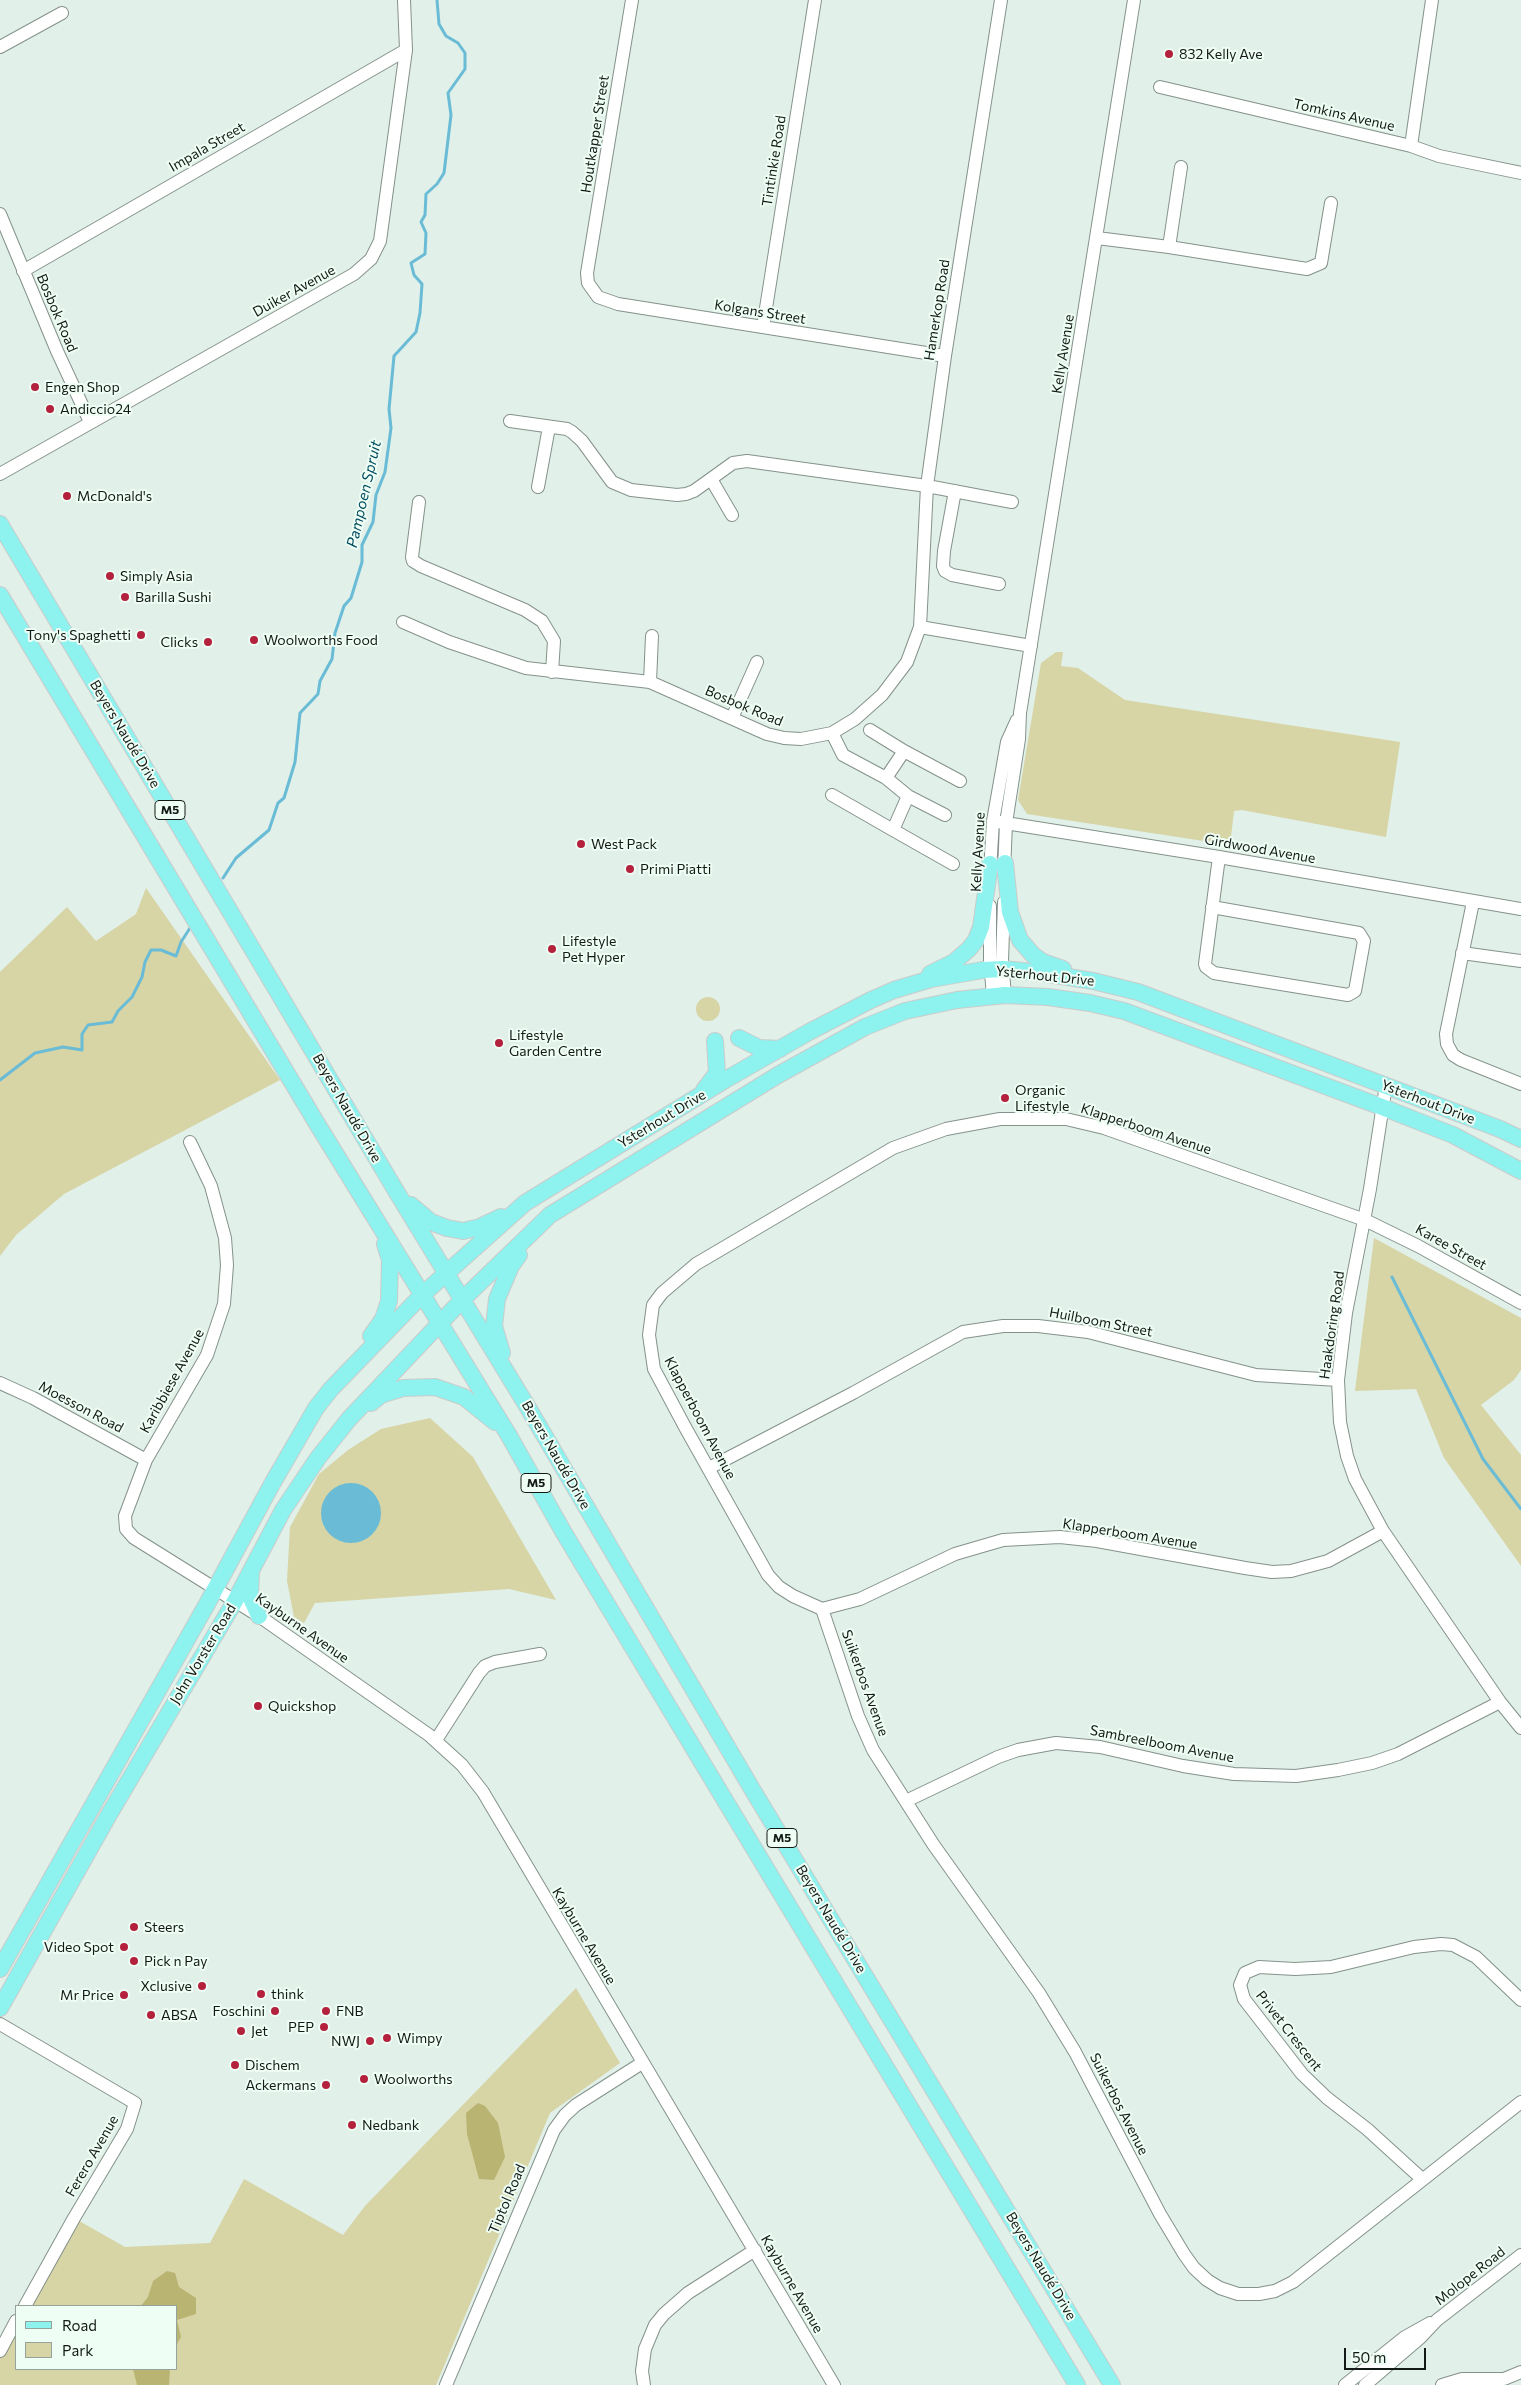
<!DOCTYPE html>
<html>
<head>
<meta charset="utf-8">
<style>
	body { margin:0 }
	#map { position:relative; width:1521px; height:2385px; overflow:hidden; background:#e1f0e8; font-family:Commissioner,sans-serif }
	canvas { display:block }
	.legend { position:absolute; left:15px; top:2305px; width:162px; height:65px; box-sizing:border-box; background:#eefef5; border:1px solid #96a29c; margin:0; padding:6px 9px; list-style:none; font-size:15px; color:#131916 }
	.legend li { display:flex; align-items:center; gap:10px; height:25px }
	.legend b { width:25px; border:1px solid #96a29c }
	.scale { position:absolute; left:1344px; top:2348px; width:82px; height:22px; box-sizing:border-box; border:2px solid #131916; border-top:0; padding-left:6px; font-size:15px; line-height:18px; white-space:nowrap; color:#131916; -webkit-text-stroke:4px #eefef5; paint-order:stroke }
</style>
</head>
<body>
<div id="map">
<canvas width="1521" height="2385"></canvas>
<ul class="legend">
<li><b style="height:6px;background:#8ef2ef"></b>Road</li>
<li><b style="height:14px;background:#d7d4a5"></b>Park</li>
</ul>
<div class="scale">50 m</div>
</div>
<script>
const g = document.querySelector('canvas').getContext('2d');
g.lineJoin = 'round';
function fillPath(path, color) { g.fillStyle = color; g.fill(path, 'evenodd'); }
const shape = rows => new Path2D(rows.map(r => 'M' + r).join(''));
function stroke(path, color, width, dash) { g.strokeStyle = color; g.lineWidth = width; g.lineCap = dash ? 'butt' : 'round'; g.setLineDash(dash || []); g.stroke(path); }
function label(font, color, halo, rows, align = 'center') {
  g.font = font + ' Commissioner,sans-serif'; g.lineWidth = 4; g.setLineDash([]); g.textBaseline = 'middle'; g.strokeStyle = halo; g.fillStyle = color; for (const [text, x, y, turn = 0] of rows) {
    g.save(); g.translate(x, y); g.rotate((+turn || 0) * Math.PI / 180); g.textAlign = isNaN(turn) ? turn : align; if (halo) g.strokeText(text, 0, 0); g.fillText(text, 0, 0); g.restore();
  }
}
const green = shape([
	[1056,652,1063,652,1061,666,1078,668,1125,700,1400,742,1386,837,1242,810,1234,811,1230,845,1027,814,1018,800,1041,663],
	[146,888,280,1080,64,1194,16,1235,0,1256,0,972,67,907,96,941,136,914],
	'696 1009a12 12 0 1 1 24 0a12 12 0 1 1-24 0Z',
	[1374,1238,1521,1318,1521,1370,1514,1380,1481,1405,1521,1455,1521,1566,1444,1458,1416,1389,1355,1391],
	[430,1418,473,1457,556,1600,509,1589,315,1603,304,1623,294,1617,287,1581,290,1527,319,1474,348,1450,381,1429],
	[576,1988,620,2063,550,2113,436,2385,0,2385,0,2353,16,2323,16,2369,176,2369,176,2306,26,2306,74,2218,125,2247,210,2243,244,2179,343,2235,365,2206]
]);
const forest = shape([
	[478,2103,485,2106,498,2123,505,2157,494,2180,479,2179,467,2134,466,2113],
	[167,2271,175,2273,179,2287,196,2298,196,2314,177,2320,181,2337,176,2346,176,2306,141,2306,148,2297,153,2281],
	[133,2369,170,2369,169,2385,137,2385]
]);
const water = shape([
	'321 1513a30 30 0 1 1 60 0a30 30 0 1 1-60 0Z'
]);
const stream = shape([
	[223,878,236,858,269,830,278,803,284,798,295,762,300,713,318,694,320,681,332,659,335,633,344,606,351,598,362,562,362,545,373,522,376,495,385,472,391,428,389,409,394,356,416,332,420,313,422,284,414,275,411,263,425,254,426,233,421,222,425,215,426,194,437,184,444,173,451,115,448,93,465,69,465,53,458,43,446,36,439,24,437,0],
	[0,1080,35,1053,63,1047,82,1050,82,1034,88,1025,112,1022,118,1011,132,997,142,977,145,962,151,950,161,950,176,956,181,942,190,928],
	[1392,1277,1483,1459,1521,1509]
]);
const minor = shape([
	[632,0,587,273,588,283,598,297,618,304,945,356],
	[0,47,62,13],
	[1160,87,1411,146,1439,156,1521,173],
	[1411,146,1432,0],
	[0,214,57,351,90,422],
	[1097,238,1169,247,1307,269,1321,263,1331,203],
	[1169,247,1181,167],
	[23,271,406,50],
	[763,327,815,0],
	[510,421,567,429,572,432,582,441,612,482,631,490,677,495,686,494,694,491,733,463,747,461,927,486,1012,502],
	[0,474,354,274,371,259,380,241,406,50,404,0],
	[711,479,732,515],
	[538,487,549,427],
	[955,491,944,551,943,566,945,571,952,575,999,584],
	[419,502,412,557,413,561,421,566,525,610,542,621,554,641,552,672],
	[403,622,449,642,526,668,650,682,767,734,784,738,801,739,832,733,855,719,882,695,907,662,920,627,927,486,945,356,1001,0],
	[920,627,1031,646],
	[650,682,652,636],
	[732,718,757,662],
	[870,730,904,751],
	[832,733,843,755,886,778,908,796,945,815],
	[886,778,904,751,960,781],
	[832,795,893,830,908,796],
	[993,821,1219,857,1521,909],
	[893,830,953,864],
	[990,871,993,821,1007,742,1017,720],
	[1004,872,1006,823,1019,739,1020,713,1134,0],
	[1004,902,1002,961,1005,995],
	[1473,902,1446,1034,1447,1044,1453,1055,1461,1060,1521,1084],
	[990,906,990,961,993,996],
	[1212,907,1359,933,1364,941,1355,991,1348,995,1214,973,1206,967,1205,964,1219,857],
	[1462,953,1521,961],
	[1386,1085,1370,1189,1346,1313,1338,1380,1340,1422,1347,1456,1355,1479,1383,1531,1500,1702,1521,1728],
	[190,1142,211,1186,225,1238,227,1265,224,1304,207,1355,146,1460,125,1516,126,1529,134,1538,259,1616,429,1735,462,1765,483,1792,834,2385],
	[0,1383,33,1398,146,1460],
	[709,1468,853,1393,963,1332,1003,1326,1038,1326,1088,1332,1256,1375,1338,1380],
	[1383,1531,1328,1561,1291,1571,1272,1572,1245,1568,1097,1541,1060,1537,1003,1540,955,1554,860,1599,822,1609,793,1596,779,1587,768,1575,685,1427,654,1369,649,1335,653,1305,662,1293,696,1264,893,1148,946,1129,1000,1119,1066,1119,1104,1128,1365,1220,1418,1246,1521,1303],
	[822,1609,858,1716,873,1750,933,1844,1039,1993,1075,2052,1160,2214,1184,2254,1194,2268,1207,2280,1220,2288,1238,2294,1259,2294,1275,2291,1293,2282,1521,2102],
	[436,1740,479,1673,485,1666,495,1662,540,1654],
	[906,1801,998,1757,1018,1750,1056,1743,1100,1747,1183,1766,1234,1774,1296,1776,1338,1770,1372,1763,1398,1754,1500,1702],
	[0,2024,135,2103,127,2129,74,2218,25,2306],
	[1422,2179,1367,2129,1327,2098,1302,2074,1244,1999,1240,1985,1245,1973,1259,1967,1295,1969,1331,1967,1414,1947,1441,1944,1453,1945,1476,1957,1521,2000],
	[0,2351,16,2321],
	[446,2385,554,2130,565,2115,576,2105,642,2063],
	[644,2385,642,2371,645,2349,655,2325,664,2314,688,2293,755,2250],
	[1345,2385,1405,2337,1430,2323],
	[1365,2385,1420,2338,1437,2320,1521,2255],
	[1442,2385,1462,2379,1504,2379,1521,2372]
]);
const major = shape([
	[0,524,396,1191,527,1406,752,1789,1112,2385],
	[0,595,319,1127,508,1434,564,1533,1077,2385],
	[1005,863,1010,912,1020,940,1033,955,1043,962,1063,969],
	[930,974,954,962,969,949,976,940,981,927,990,864],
	[739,1038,759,1048,780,1049],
	[704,1090,717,1073,715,1041],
	[411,1205,431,1222,447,1228,463,1231,480,1227,501,1217],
	[371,1336,383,1319,389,1301,390,1260,385,1244],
	[502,1353,494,1326,497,1299,511,1266,519,1255],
	[371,1403,381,1395,403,1388,435,1387,464,1397,495,1422],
	[251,1573,250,1596,259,1616],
	[0,1969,207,1604,272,1484,316,1408,331,1389,422,1295,525,1203,725,1080,809,1032,871,1000,894,990,931,979,983,970,1003,969,1043,973,1093,981,1138,992,1500,1129,1521,1139],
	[0,2008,107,1818,235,1601,283,1510,318,1458,349,1419,463,1299,550,1215,778,1075,865,1027,905,1011,957,1000,1005,995,1048,997,1090,1003,1124,1011,1382,1107,1453,1135,1521,1171]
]);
const markers = [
	[1169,54,5,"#b4213c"],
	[35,387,5,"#b4213c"],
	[50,409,5,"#b4213c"],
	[67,496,5,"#b4213c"],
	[110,576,5,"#b4213c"],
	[125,597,5,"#b4213c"],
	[141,635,5,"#b4213c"],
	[254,640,5,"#b4213c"],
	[208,642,5,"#b4213c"],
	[581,844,5,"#b4213c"],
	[630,869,5,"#b4213c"],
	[552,949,5,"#b4213c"],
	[499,1043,5,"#b4213c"],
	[1005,1098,5,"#b4213c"],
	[258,1706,5,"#b4213c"],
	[134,1927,5,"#b4213c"],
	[124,1947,5,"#b4213c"],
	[134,1961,5,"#b4213c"],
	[202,1986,5,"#b4213c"],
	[261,1994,5,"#b4213c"],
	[124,1995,5,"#b4213c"],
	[275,2011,5,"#b4213c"],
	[326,2011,5,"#b4213c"],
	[151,2015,5,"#b4213c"],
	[324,2027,5,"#b4213c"],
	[241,2031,5,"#b4213c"],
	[387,2038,5,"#b4213c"],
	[370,2041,5,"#b4213c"],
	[235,2065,5,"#b4213c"],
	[364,2079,5,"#b4213c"],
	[326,2085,5,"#b4213c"],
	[352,2125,5,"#b4213c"]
];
const shields = [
	[170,810,30],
	[536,1483,30],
	[782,1838,30]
];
const shieldNames = [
	["M5",170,810],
	["M5",536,1483],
	["M5",782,1838]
];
const poiNames = [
	["832 Kelly Ave",1179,54],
	["Engen Shop",45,387],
	["Andiccio24",60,409],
	["McDonald's",77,496],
	["Simply Asia",120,576],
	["Barilla Sushi",135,597],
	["Tony's Spaghetti",131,635,"right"],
	["Woolworths Food",264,640],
	["Clicks",198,642,"right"],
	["West Pack",591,844],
	["Primi Piatti",640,869],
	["Lifestyle",562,941],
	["Pet Hyper",562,957],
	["Lifestyle",509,1035],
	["Garden Centre",509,1051],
	["Organic",1015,1090],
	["Lifestyle",1015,1106],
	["Quickshop",268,1706],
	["Steers",144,1927],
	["Video Spot",114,1947,"right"],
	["Pick n Pay",144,1961],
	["Xclusive",192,1986,"right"],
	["think",271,1994],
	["Mr Price",114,1995,"right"],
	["Foschini",265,2011,"right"],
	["FNB",336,2011],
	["ABSA",161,2015],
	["PEP",314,2027,"right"],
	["Jet",251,2031],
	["Wimpy",397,2038],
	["NWJ",360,2041,"right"],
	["Dischem",245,2065],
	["Woolworths",374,2079],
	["Ackermans",316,2085,"right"],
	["Nedbank",362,2125]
];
const streetNames = [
	["Tomkins Avenue",1344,115,13],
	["Houtkapper Street",595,134,-81],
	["Impala Street",207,147,-30],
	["Tintinkie Road",774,161,-81],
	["Duiker Avenue",294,291,-29],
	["Hamerkop Road",937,310,-81],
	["Kolgans Street",760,312,9],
	["Bosbok Road",57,313,67],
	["Kelly Avenue",1063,354,-81],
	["Bosbok Road",744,706,23],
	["Beyers Naudé Drive",125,734,59],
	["Girdwood Avenue",1260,849,10],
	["Kelly Avenue",978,852,-87],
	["Ysterhout Drive",1045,976,6],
	["Ysterhout Drive",1428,1102,21],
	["Beyers Naudé Drive",347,1108,60],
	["Ysterhout Drive",662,1119,-31],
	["Klapperboom Avenue",1146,1129,18],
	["Karee Street",1451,1247,29],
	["Huilboom Street",1101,1322,11],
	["Haakdoring Road",1332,1325,-82],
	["Karibbiese Avenue",172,1381,-61],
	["Moesson Road",81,1407,28],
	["Klapperboom Avenue",700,1418,62],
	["Beyers Naudé Drive",556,1455,60],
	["Klapperboom Avenue",1130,1534,9],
	["Kayburne Avenue",302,1628,35],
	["John Vorster Road",203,1654,-59],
	["Suikerbos Avenue",865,1683,70],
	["Sambreelboom Avenue",1162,1744,11],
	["Beyers Naudé Drive",831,1919,59],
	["Kayburne Avenue",584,1936,59],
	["Privet Crescent",1289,2031,52],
	["Suikerbos Avenue",1119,2104,63],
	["Ferero Avenue",92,2156,-60],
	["Tiptol Road",507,2199,-67],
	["Beyers Naudé Drive",1041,2266,59],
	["Molope Road",1470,2276,-38],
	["Kayburne Avenue",792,2284,60]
];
const waterNames = [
	["Pampoen Spruit",364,494,-77]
];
fillPath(green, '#d7d4a5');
fillPath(forest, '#b9b471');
fillPath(water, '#6abcd6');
stroke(stream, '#6abcd6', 3);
stroke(minor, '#84928a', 14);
stroke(major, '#cbcccc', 18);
stroke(minor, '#fff', 12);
stroke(major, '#8ef2ef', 16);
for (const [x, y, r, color] of markers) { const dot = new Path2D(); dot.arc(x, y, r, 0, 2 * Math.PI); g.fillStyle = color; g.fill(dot); stroke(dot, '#eefef5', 2); }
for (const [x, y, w] of shields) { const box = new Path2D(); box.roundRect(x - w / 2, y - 9.5, w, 19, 4); g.fillStyle = '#eefef5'; g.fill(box); stroke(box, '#131916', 1); }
label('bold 12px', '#131916', null, shieldNames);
label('14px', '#131916', '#eefef5', poiNames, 'left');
label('14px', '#131916', '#eefef5', streetNames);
label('italic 15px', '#004c5e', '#eefef5', waterNames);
</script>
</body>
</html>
